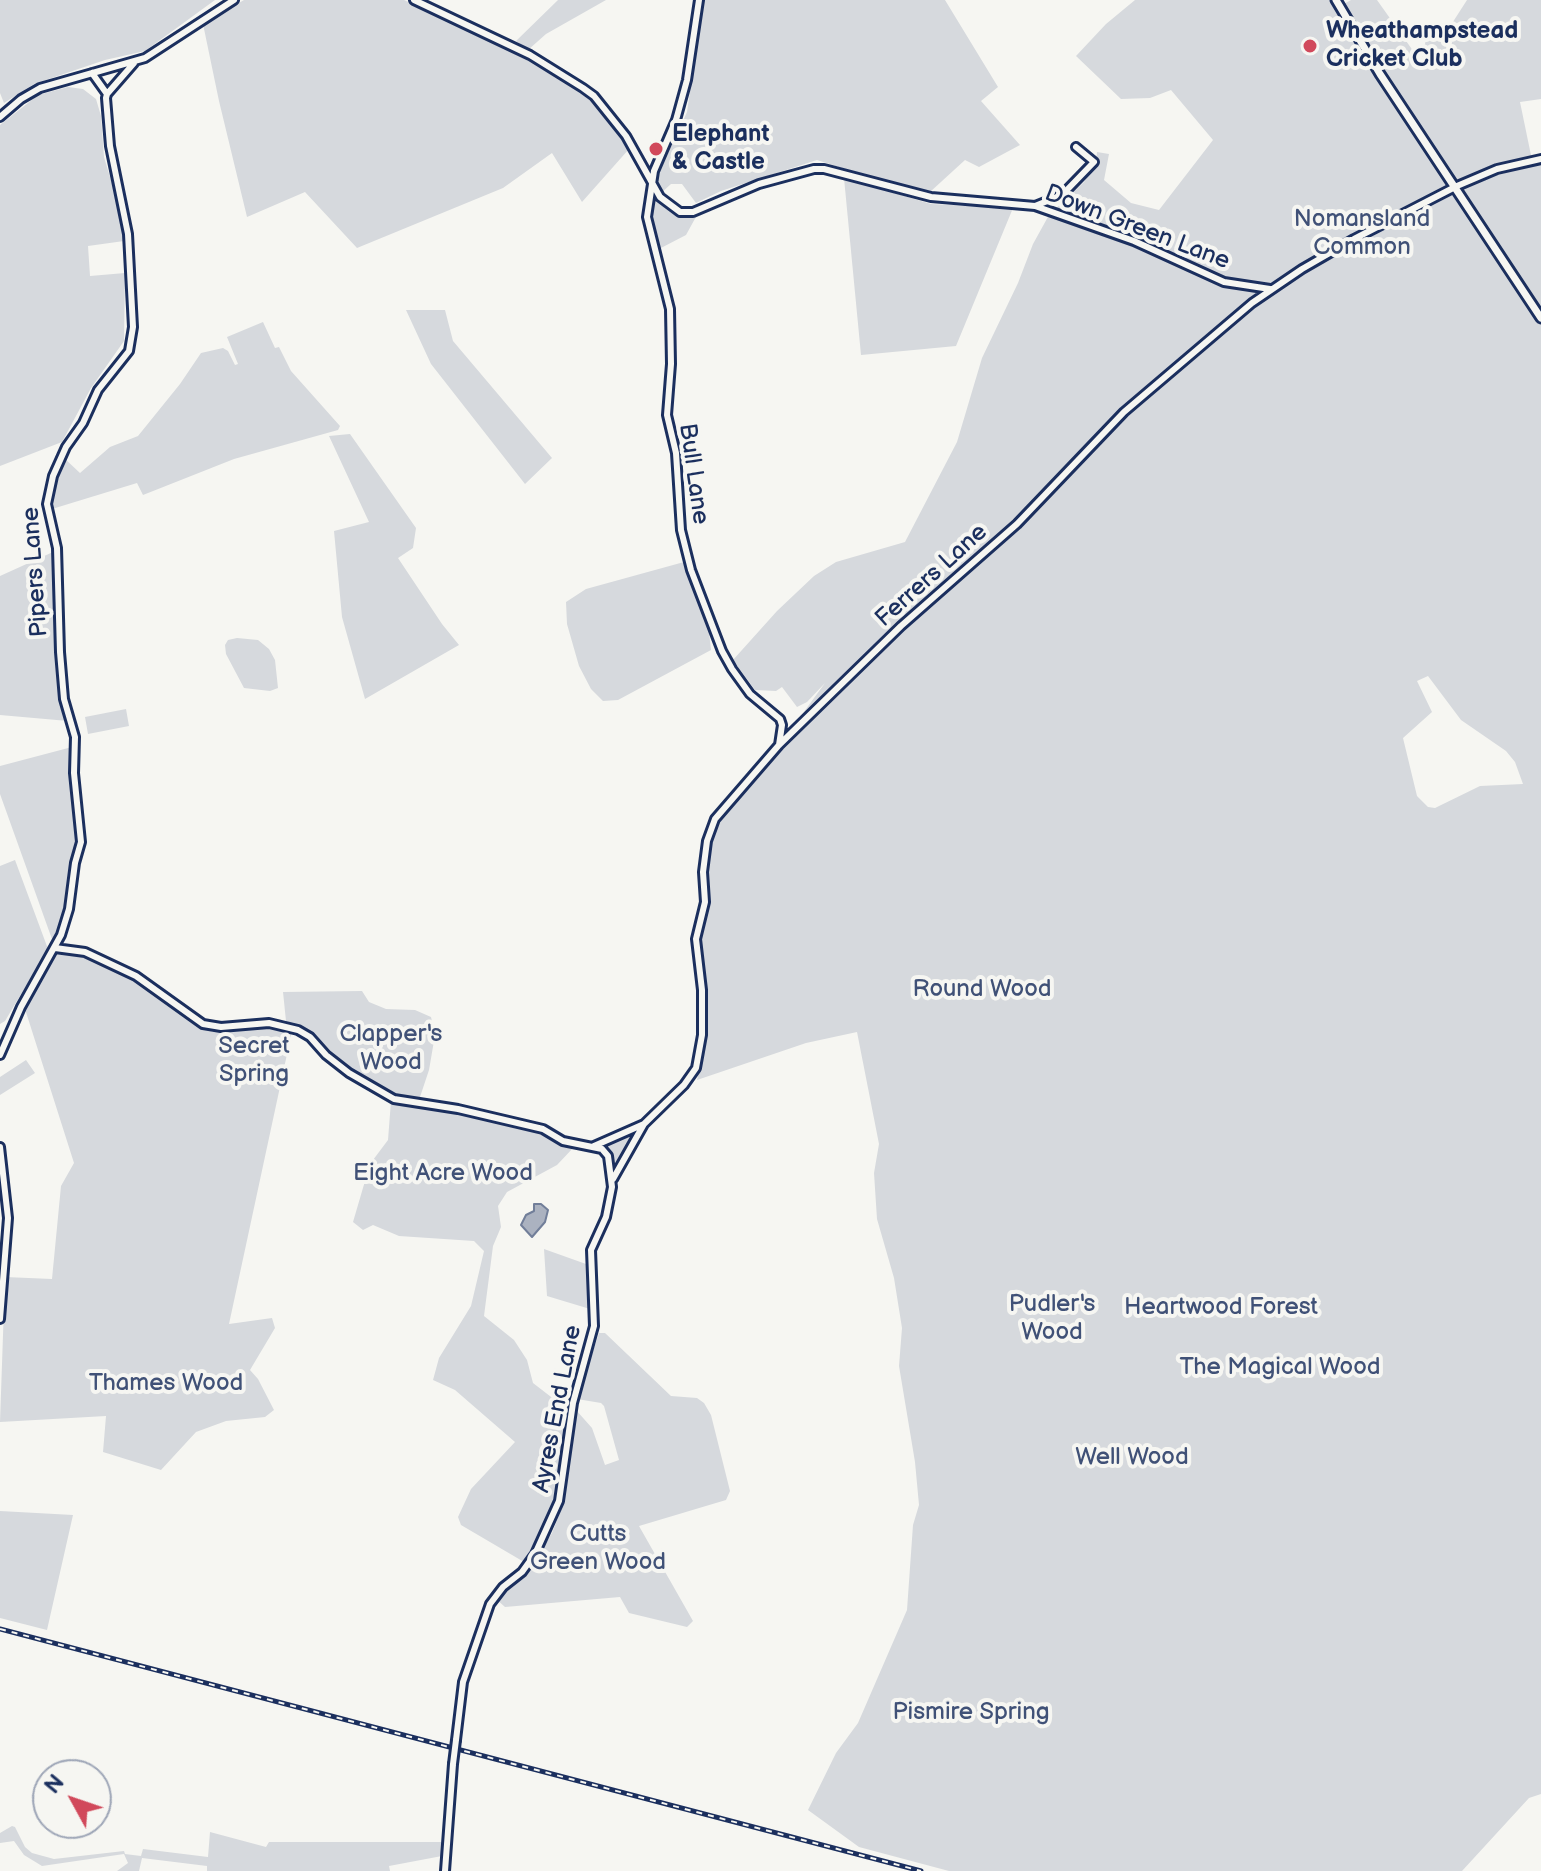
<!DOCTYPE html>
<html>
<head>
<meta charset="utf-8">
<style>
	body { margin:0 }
	#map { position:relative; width:1541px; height:1871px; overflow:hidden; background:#f6f6f2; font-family:"Balsamiq Sans",sans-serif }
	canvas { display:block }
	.north { position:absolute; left:32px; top:1759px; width:80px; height:80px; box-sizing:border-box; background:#f6f6f2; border:2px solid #9ea6b7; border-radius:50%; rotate:310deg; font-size:22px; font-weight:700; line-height:32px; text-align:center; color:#1b2f5e }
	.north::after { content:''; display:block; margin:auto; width:28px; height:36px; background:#d1495b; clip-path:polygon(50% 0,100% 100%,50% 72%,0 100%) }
</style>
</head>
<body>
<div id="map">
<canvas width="1541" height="1871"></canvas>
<div class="north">N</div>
</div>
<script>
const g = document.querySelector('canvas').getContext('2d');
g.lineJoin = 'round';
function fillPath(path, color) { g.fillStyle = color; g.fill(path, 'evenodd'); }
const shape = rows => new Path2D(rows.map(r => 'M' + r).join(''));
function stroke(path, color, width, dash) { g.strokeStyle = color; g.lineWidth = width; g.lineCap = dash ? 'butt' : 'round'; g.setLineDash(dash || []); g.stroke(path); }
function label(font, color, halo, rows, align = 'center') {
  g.font = font + ' "Balsamiq Sans",sans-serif'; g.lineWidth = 8; g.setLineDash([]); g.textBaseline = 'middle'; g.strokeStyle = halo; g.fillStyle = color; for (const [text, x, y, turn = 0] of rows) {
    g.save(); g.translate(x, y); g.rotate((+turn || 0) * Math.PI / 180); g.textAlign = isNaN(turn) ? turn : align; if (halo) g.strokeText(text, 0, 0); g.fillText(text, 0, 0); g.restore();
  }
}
const green = shape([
	[0,0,215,0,145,51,105,60,34,84,4,103,0,93],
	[244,0,404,0,524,56,571,83,604,110,623,136,629,149,582,202,552,153,503,188,357,248,305,192,247,217,219,101,203,24],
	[558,0,606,0,546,34,528,50,516,41],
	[703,0,945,0,998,87,981,101,1020,145,979,167,965,160,930,192,905,188,817,160,721,191,696,203,682,184,671,184,660,194,654,184,687,112],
	[1135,0,1339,0,1342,5,1351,0,1377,0,1421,62,1429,26,1449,28,1467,0,1541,0,1541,99,1520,102,1533,165,1541,165,1541,1794,1529,1798,1462,1871,949,1871,859,1847,808,1810,836,1753,858,1723,907,1610,913,1525,919,1505,915,1462,899,1366,902,1328,894,1278,877,1219,874,1173,879,1144,857,1032,806,1043,697,1080,706,1041,700,939,708,900,708,849,715,833,716,819,768,761,825,683,807,702,797,707,782,687,776,691,755,690,733,660,777,611,814,576,836,562,905,542,957,442,982,358,1018,283,1033,244,1049,215,1084,182,1096,162,1097,152,1109,154,1104,180,1131,203,1159,210,1213,140,1171,90,1150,98,1121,99,1076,56,1106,24],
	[1428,676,1461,720,1506,751,1515,762,1523,784,1480,786,1435,808,1428,807,1417,796,1403,738,1432,712,1417,681],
	[68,87,83,89,96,99,101,116,104,157,122,217,124,241,88,246,90,276,125,273,124,341,91,388,62,442,0,466,0,125,38,95],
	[844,178,931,204,1013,208,956,346,861,355],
	[653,193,665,206,680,216,697,215,686,235,659,249,651,222],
	[406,310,445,310,453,341,552,458,525,484,431,364],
	[263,322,275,348,279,347,291,371,340,426,338,430,234,459,143,495,137,483,52,509,54,484,64,458,80,473,110,447,138,436,180,384,201,353,223,348,228,351,235,365,238,364,227,337],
	[350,434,416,528,413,548,398,558,442,624,459,645,365,699,342,617,334,531,369,522,329,436],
	[53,552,58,656,68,721,0,715,0,576],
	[684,562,709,632,711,650,618,700,603,701,591,689,579,666,567,624,566,602,586,589],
	[237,638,258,640,269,649,275,660,278,688,270,691,244,688,226,654,225,645,228,640],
	[126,709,129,726,88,734,85,717],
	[72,747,72,785,79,833,68,871,67,908,53,942,0,794,0,766],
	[15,860,48,949,5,1021,0,1024,0,866],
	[56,954,82,956,134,978,202,1029,214,1032,275,1027,292,1031,229,1324,272,1318,275,1328,250,1370,258,1379,274,1410,265,1417,226,1421,196,1432,161,1470,103,1452,106,1416,0,1422,5,1277,52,1279,61,1186,74,1163,25,1009],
	[362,991,369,1002,386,1009,415,1010,431,1017,435,1035,429,1070,419,1100,395,1094,353,1073,304,1029,286,1021,283,992],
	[26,1060,35,1073,0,1095,0,1077],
	[391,1101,430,1105,545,1132,574,1147,557,1165,507,1192,498,1206,501,1227,493,1246,484,1316,514,1340,527,1360,533,1383,568,1410,567,1438,555,1495,548,1517,524,1562,461,1525,458,1517,471,1489,515,1442,455,1390,433,1380,439,1358,471,1306,484,1251,474,1241,399,1236,373,1225,363,1230,353,1222,370,1164,388,1140],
	[640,1128,614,1171,610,1155,601,1146],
	[544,1249,586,1264,590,1309,547,1296],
	[599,1333,605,1333,671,1396,697,1398,704,1403,711,1415,730,1491,726,1500,639,1526,693,1621,687,1627,629,1613,620,1597,505,1607,496,1599,533,1563,552,1533,563,1505,576,1410,592,1428,605,1465,619,1460,604,1406,601,1403,577,1399],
	[0,1511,73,1515,47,1630,0,1618],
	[12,1826,15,1827,25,1847,32,1853,54,1859,124,1851,125,1854,141,1856,143,1849,208,1857,210,1832,266,1847,269,1842,441,1842,442,1856,389,1866,390,1871,207,1871,207,1866,142,1858,139,1871,117,1871,128,1863,124,1854,42,1866,24,1855,14,1841,0,1843,0,1833]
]);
const water = shape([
	[534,1204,541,1204,548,1210,545,1222,532,1237,521,1225,526,1215,534,1211,534,1204]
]);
const minor = shape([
	[414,0,530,55,583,88,594,96,626,136,660,197,680,212,693,212,759,184,814,169,824,169,931,197,1035,206,1134,241,1224,282,1270,289],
	[699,0,687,80,676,120,654,171,647,217,670,309,671,364,667,415,676,453,681,530,691,570,722,651,732,669,750,694,780,719,782,725,779,745],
	[92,73,107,94],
	[0,117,21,99,40,88,145,58,234,0],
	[1035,206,1062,195,1094,162,1076,147],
	[55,948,85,952,136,976,203,1024,221,1027,269,1023,298,1030,310,1037,326,1055,349,1073,394,1099,458,1109,543,1129,563,1141,602,1149,608,1156,612,1187,606,1217,591,1250,594,1326,573,1403,559,1501,535,1554,522,1572,503,1587,490,1604,463,1682,456,1740],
	[0,1055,21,1007,61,935,69,909,75,863,81,842,74,773,75,737,64,699,60,652,57,548,47,504,53,476,66,447,83,423,98,390,129,351,133,327,128,234,110,146,106,98,107,94,134,63],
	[594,1146,644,1124],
	[0,1147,8,1218,0,1319],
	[613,1179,644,1124,684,1085,696,1068,702,1035,702,990,696,939,705,902,703,872,707,841,715,819,779,745,901,626,1017,524,1124,412,1252,303,1302,269,1354,239,1457,186,1497,169,1541,159],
	[445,1871,453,1764]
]);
const major = shape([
	[1336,0,1380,74,1541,318]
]);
const rail = shape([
	[0,1629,921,1871]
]);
const minorBridge = shape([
	[453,1764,456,1740]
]);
const markers = [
	[1310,46,8,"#d1495b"],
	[656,149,8,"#d1495b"]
];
const poiNames = [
	["Wheathampstead",1326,32],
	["Cricket Club",1326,60],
	["Elephant",672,135],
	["& Castle",672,163]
];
const parkNames = [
	["Nomansland",1362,220],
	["Common",1362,248],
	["Round Wood",982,990],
	["Clapper's",391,1035],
	["Wood",391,1063],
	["Secret",254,1047],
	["Spring",254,1075],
	["Eight Acre Wood",443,1174],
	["Pudler's",1052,1305],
	["Wood",1052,1333],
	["Heartwood Forest",1221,1308],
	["The Magical Wood",1280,1368],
	["Thames Wood",166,1384],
	["Well Wood",1132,1458],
	["Cutts",598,1535],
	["Green Wood",598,1563],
	["Pismire Spring",971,1713]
];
const streetNames = [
	["Down Green Lane",1137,228,21],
	["Bull Lane",693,474,82],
	["Pipers Lane",36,572,-94],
	["Ferrers Lane",932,576,-42],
	["Ayres End Lane",558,1409,-79]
];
fillPath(green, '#d6d9dd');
fillPath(water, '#abb2c0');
stroke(water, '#717e99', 2);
stroke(minor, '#1b2f5e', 12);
stroke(major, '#1b2f5e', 13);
stroke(minor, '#f6f6f2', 6);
stroke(major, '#f6f6f2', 7);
stroke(rail, '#1b2f5e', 5);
stroke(rail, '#f6f6f2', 2, [6]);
stroke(minorBridge, '#1b2f5e', 12, []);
stroke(minorBridge, '#f6f6f2', 6);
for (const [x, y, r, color] of markers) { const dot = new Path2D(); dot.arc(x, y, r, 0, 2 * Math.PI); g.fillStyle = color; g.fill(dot); stroke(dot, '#f6f6f2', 3); }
label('bold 24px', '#1b2f5e', '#f6f6f2', poiNames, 'left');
label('24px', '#405177', '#f6f6f2', parkNames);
label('24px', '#1b2f5e', '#f6f6f2', streetNames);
</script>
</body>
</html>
